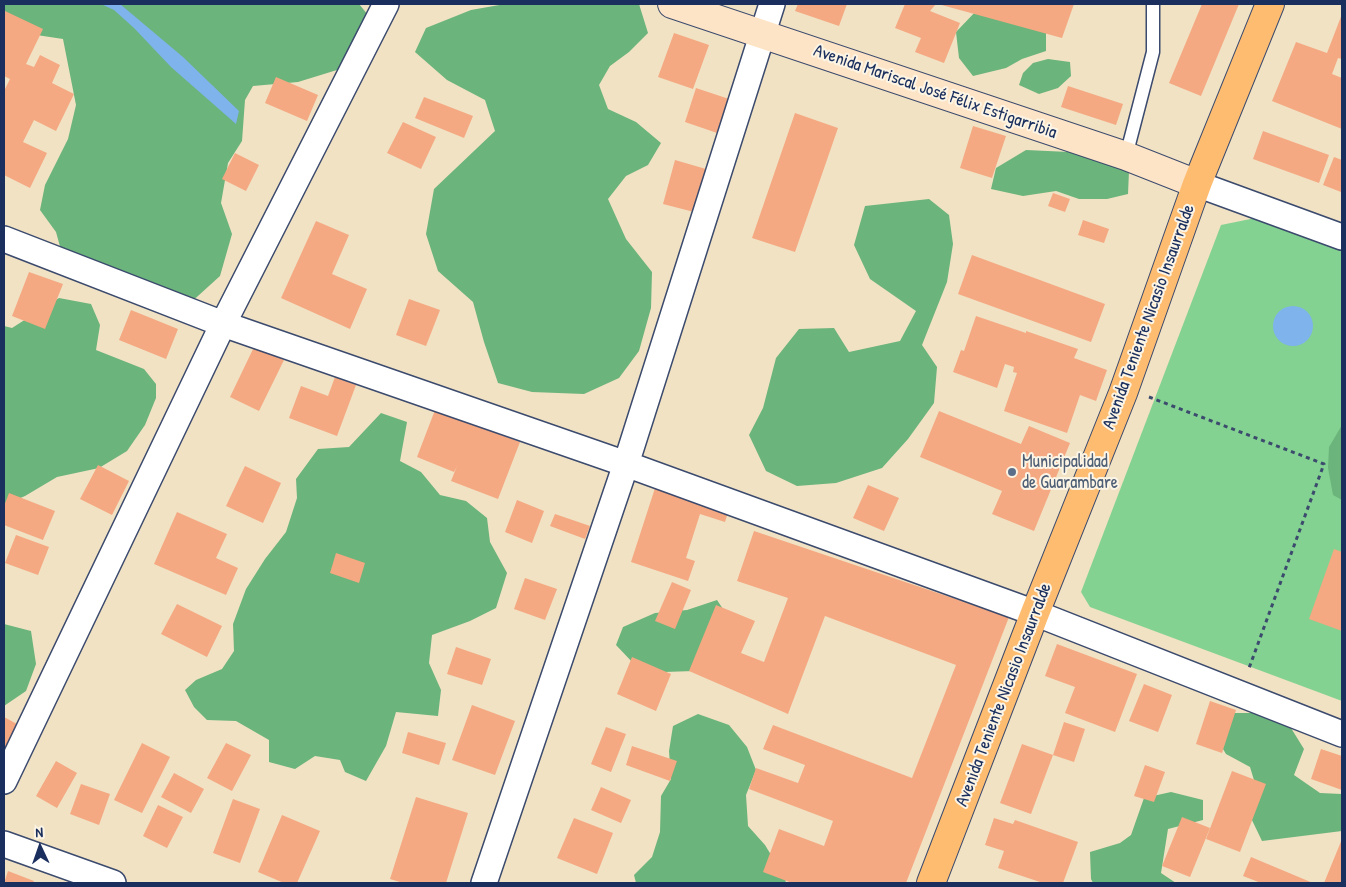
<!DOCTYPE html>
<html>
<head>
<meta charset="utf-8">
<style>
	body { margin:0 }
	#map { position:relative; width:1346px; height:887px; overflow:hidden; background:#f1e2c4; font-family:"Patrick Hand",sans-serif }
	canvas { display:block }
	.frame { position:absolute; inset:0; border:5px solid #1b2f5e; pointer-events:none }
	.north { position:absolute; left:15px; top:822px; width:50px; height:50px; -webkit-text-stroke:4px #fcf5e5; paint-order:stroke; rotate:357deg; font-size:14px; font-weight:700; line-height:20px; text-align:center; color:#1b2f5e }
	.north::after { content:''; display:block; margin:auto; width:18px; height:22px; background:#1b2f5e; clip-path:polygon(50% 0,100% 100%,50% 72%,0 100%) }
</style>
</head>
<body>
<div id="map">
<canvas width="1346" height="887"></canvas>
<div class="frame"></div>
<div class="north">N</div>
</div>
<script>
const g = document.querySelector('canvas').getContext('2d');
g.lineJoin = 'round';
function fillPath(path, color) { g.fillStyle = color; g.fill(path, 'evenodd'); }
const shape = rows => new Path2D(rows.map(r => 'M' + r).join(''));
function stroke(path, color, width, dash) { g.strokeStyle = color; g.lineWidth = width; g.lineCap = dash ? 'butt' : 'round'; g.setLineDash(dash || []); g.stroke(path); }
function label(font, color, halo, rows, align = 'center') {
  g.font = font + ' "Patrick Hand",sans-serif'; g.lineWidth = 4; g.setLineDash([]); g.textBaseline = 'middle'; g.strokeStyle = halo; g.fillStyle = color; for (const [text, x, y, turn = 0] of rows) {
    g.save(); g.translate(x, y); g.rotate((+turn || 0) * Math.PI / 180); g.textAlign = isNaN(turn) ? turn : align; if (halo) g.strokeText(text, 0, 0); g.fillText(text, 0, 0); g.restore();
  }
}
const green = shape([
	[1275,214,1342,240,1342,701,1090,607,1081,592,1221,225]
]);
const forest = shape([
	[4,4,359,4,373,21,370,45,337,70,298,82,253,86,245,100,242,141,228,163,221,203,232,234,220,276,177,315,64,261,56,232,40,210,45,185,68,139,76,105,63,39,30,34,4,44],
	[505,4,639,4,648,33,629,52,610,66,599,85,608,109,636,122,661,143,648,165,626,176,608,199,626,239,652,272,651,308,639,351,619,378,584,394,532,392,498,383,484,342,473,302,438,271,426,234,434,189,495,131,485,100,447,80,415,52,426,28,471,10],
	[978,9,1046,28,1046,51,1022,59,1006,68,973,76,959,58,956,32],
	[1048,59,1070,62,1071,76,1058,88,1039,94,1019,85,1023,73,1033,63],
	[1026,150,1069,152,1129,171,1128,194,1107,199,1079,199,1056,191,1023,196,991,189,996,168],
	[929,199,949,215,953,244,947,282,922,345,937,367,934,403,908,439,882,468,836,483,797,486,766,471,749,435,763,408,776,358,799,329,834,328,849,352,900,341,916,311,870,279,854,245,865,206],
	[59,298,91,304,100,325,96,350,144,369,156,384,156,398,145,425,127,451,99,468,57,477,25,496,4,505,4,326,12,328],
	[381,413,407,422,400,461,421,472,440,495,466,501,487,518,490,542,507,573,496,608,470,621,432,635,429,663,441,690,438,716,396,712,386,746,366,781,345,772,340,760,315,756,295,769,269,762,269,740,236,721,207,720,194,707,185,690,196,680,222,669,234,651,233,624,246,589,265,559,286,532,297,498,296,479,318,449,349,447],
	[1342,425,1342,500,1333,495,1328,468,1329,447],
	[717,600,727,615,694,671,664,672,634,664,616,645,623,627,655,613,687,610],
	[4,624,31,631,36,664,26,691,4,706],
	[1230,713,1257,713,1286,720,1304,749,1294,775,1320,793,1342,794,1342,831,1262,841,1251,818,1257,790,1250,767,1226,754,1214,734],
	[698,714,729,725,747,747,756,770,746,795,748,826,765,845,785,878,786,883,636,883,634,875,652,857,660,832,661,796,671,779,669,751,673,726],
	[1171,792,1203,800,1203,820,1168,829,1161,873,1176,883,1093,883,1091,879,1090,852,1120,843,1131,835,1144,798]
]);
const water = shape([
	[101,4,120,4,183,57,239,111,236,124,171,67,134,28,114,10],
	'1273 326a20 20 0 1 1 40 0a20 20 0 1 1-40 0Z'
]);
const building = shape([
	[798,4,847,4,839,26,795,11],
	[905,4,936,4,930,11,960,23,944,63,915,52,921,38,895,28],
	[938,4,1074,4,1062,38],
	[1202,4,1239,4,1201,96,1169,83],
	[5,11,43,29,26,64,34,67,40,55,60,65,52,83,74,94,56,131,34,120,23,142,47,153,30,188,4,175,4,91,10,79,4,76,4,15],
	[1342,14,1342,59,1338,58,1332,74,1342,78,1342,129,1272,101,1296,42,1327,53],
	[674,33,709,45,693,89,658,77],
	[276,77,318,95,307,121,265,103],
	[1068,86,1123,104,1116,125,1061,107],
	[696,88,732,100,720,134,685,122],
	[424,97,473,116,464,138,415,118],
	[795,113,838,128,795,252,752,238],
	[403,122,436,137,421,169,387,153],
	[973,126,1006,136,992,178,960,168],
	[1263,131,1329,155,1319,183,1253,159],
	[235,153,259,165,246,191,222,179],
	[1334,157,1342,160,1342,189,1341,192,1323,185],
	[675,160,706,169,694,212,663,204],
	[1053,193,1070,199,1065,212,1048,206],
	[1083,220,1109,229,1104,243,1078,235],
	[316,221,349,235,332,274,367,289,350,329,281,298],
	[972,255,1105,304,1091,342,958,294],
	[29,272,63,284,45,329,12,316],
	[409,299,440,310,426,346,396,335],
	[131,310,178,329,166,359,119,340],
	[976,316,1026,333,1026,331,1078,349,1074,358,1107,370,1096,401,1080,395,1067,433,1004,411,1017,373,1013,372,1014,367,1005,364,997,388,953,372,961,350,964,351],
	[254,347,284,360,259,411,230,397],
	[335,377,356,385,337,436,289,418,301,386,328,396],
	[435,410,520,442,498,499,451,481,457,466,454,472,417,457],
	[939,411,1021,444,1029,426,1070,443,1034,531,992,514,1002,491,920,457],
	[98,465,129,481,112,515,80,499],
	[245,466,281,483,263,523,226,506],
	[656,485,729,509,725,522,700,514,686,558,695,561,688,581,631,562],
	[868,485,899,498,884,531,853,518],
	[9,493,55,511,43,540,4,525,4,506],
	[517,500,544,511,532,543,505,532],
	[177,512,227,534,216,558,238,568,226,595,154,564],
	[555,514,590,526,585,539,550,526],
	[754,531,1009,617,906,883,792,883,763,872,779,829,824,846,833,821,749,789,756,768,798,783,805,765,763,749,773,725,912,778,956,665,825,616,788,714,689,671,716,605,755,621,741,653,764,662,788,598,737,581],
	[16,535,49,547,38,575,5,563],
	[1334,549,1342,552,1342,631,1309,619],
	[336,553,365,563,359,583,330,573],
	[525,578,557,589,545,620,514,609],
	[672,582,691,590,675,629,655,621],
	[177,604,222,626,207,657,161,634],
	[1057,644,1137,674,1115,732,1065,713,1075,687,1045,676],
	[456,647,491,659,482,685,447,674],
	[632,657,671,674,656,711,617,694],
	[1144,684,1172,695,1158,732,1129,721],
	[1210,701,1236,710,1222,753,1196,744],
	[472,705,515,721,495,775,452,760],
	[4,717,17,724,4,753],
	[1064,722,1085,729,1074,762,1053,755],
	[606,727,626,734,611,772,591,764],
	[408,732,446,743,439,765,402,753],
	[142,743,170,757,142,813,114,800],
	[226,743,251,755,232,791,207,778],
	[1022,744,1053,755,1031,814,1000,803],
	[632,746,677,761,670,781,626,765],
	[1321,749,1342,756,1342,790,1311,779],
	[56,761,77,773,57,808,36,796],
	[1145,765,1165,772,1154,802,1134,796],
	[1232,771,1266,784,1240,852,1206,839],
	[174,773,204,789,191,813,161,797],
	[81,784,110,794,99,825,70,814],
	[601,787,631,800,621,823,591,810],
	[416,797,468,813,446,883,403,883,390,879],
	[233,799,260,809,240,863,213,853],
	[158,805,183,817,167,848,143,836],
	[282,815,320,831,297,883,284,883,258,872],
	[1182,817,1210,828,1190,877,1162,866],
	[574,818,613,833,597,874,557,858],
	[994,818,1013,824,1015,820,1078,842,1063,883,1043,883,998,868,1004,851,985,845],
	[1342,839,1342,883,1324,883],
	[1251,857,1313,883,1261,883,1243,876],
	[8,871,34,881,33,883,4,883]
]);
const path = shape([
	[1149,397,1324,464,1248,671]
]);
const lane = shape([
	[1126,156,1153,52,1153,4]
]);
const street = shape([
	[1197,184,1342,237],
	[4,239,223,324,626,464,1035,613,1342,734],
	[4,781,223,324,386,4],
	[4,844,113,883],
	[484,883,626,464,772,4]
]);
const secondary = shape([
	[672,4,1126,156,1197,184]
]);
const primary = shape([
	[931,883,1035,613,1123,393,1197,184,1270,4]
]);
const markers = [
	[1012,472,5,"#5c6f8a"]
];
const streetNames = [
	["Avenida Mariscal José Félix Estigarribia",935,92,19],
	["Avenida Teniente Nicasio Insaurralde",1149,317,-70],
	["Avenida Teniente Nicasio Insaurralde",1004,695,-69]
];
const serviceNames = [
	["Municipalidad",1022,462],
	["de Guarambare",1022,483]
];
fillPath(green, '#84d291');
fillPath(forest, '#6bb47b');
fillPath(water, '#7eb3ec');
fillPath(building, '#f4a982');
stroke(lane, '#3b4a6d', 15);
stroke(street, '#3b4a6d', 28);
stroke(secondary, '#3b4a6d', 30);
stroke(primary, '#3b4a6d', 30);
stroke(path, '#3b4a6d', 3, [4, 4]);
stroke(lane, '#fff', 12);
stroke(street, '#fff', 25);
stroke(secondary, '#fee4c6', 28);
stroke(primary, '#fdbc70', 28);
for (const [x, y, r, color] of markers) { const dot = new Path2D(); dot.arc(x, y, r, 0, 2 * Math.PI); g.fillStyle = color; g.fill(dot); stroke(dot, '#fcf5e5', 2); }
label('18px', '#1b2f5e', '#fcf5e5', streetNames);
label('18px', '#4e5e75', '#fcf5e5', serviceNames, 'left');
</script>
</body>
</html>
